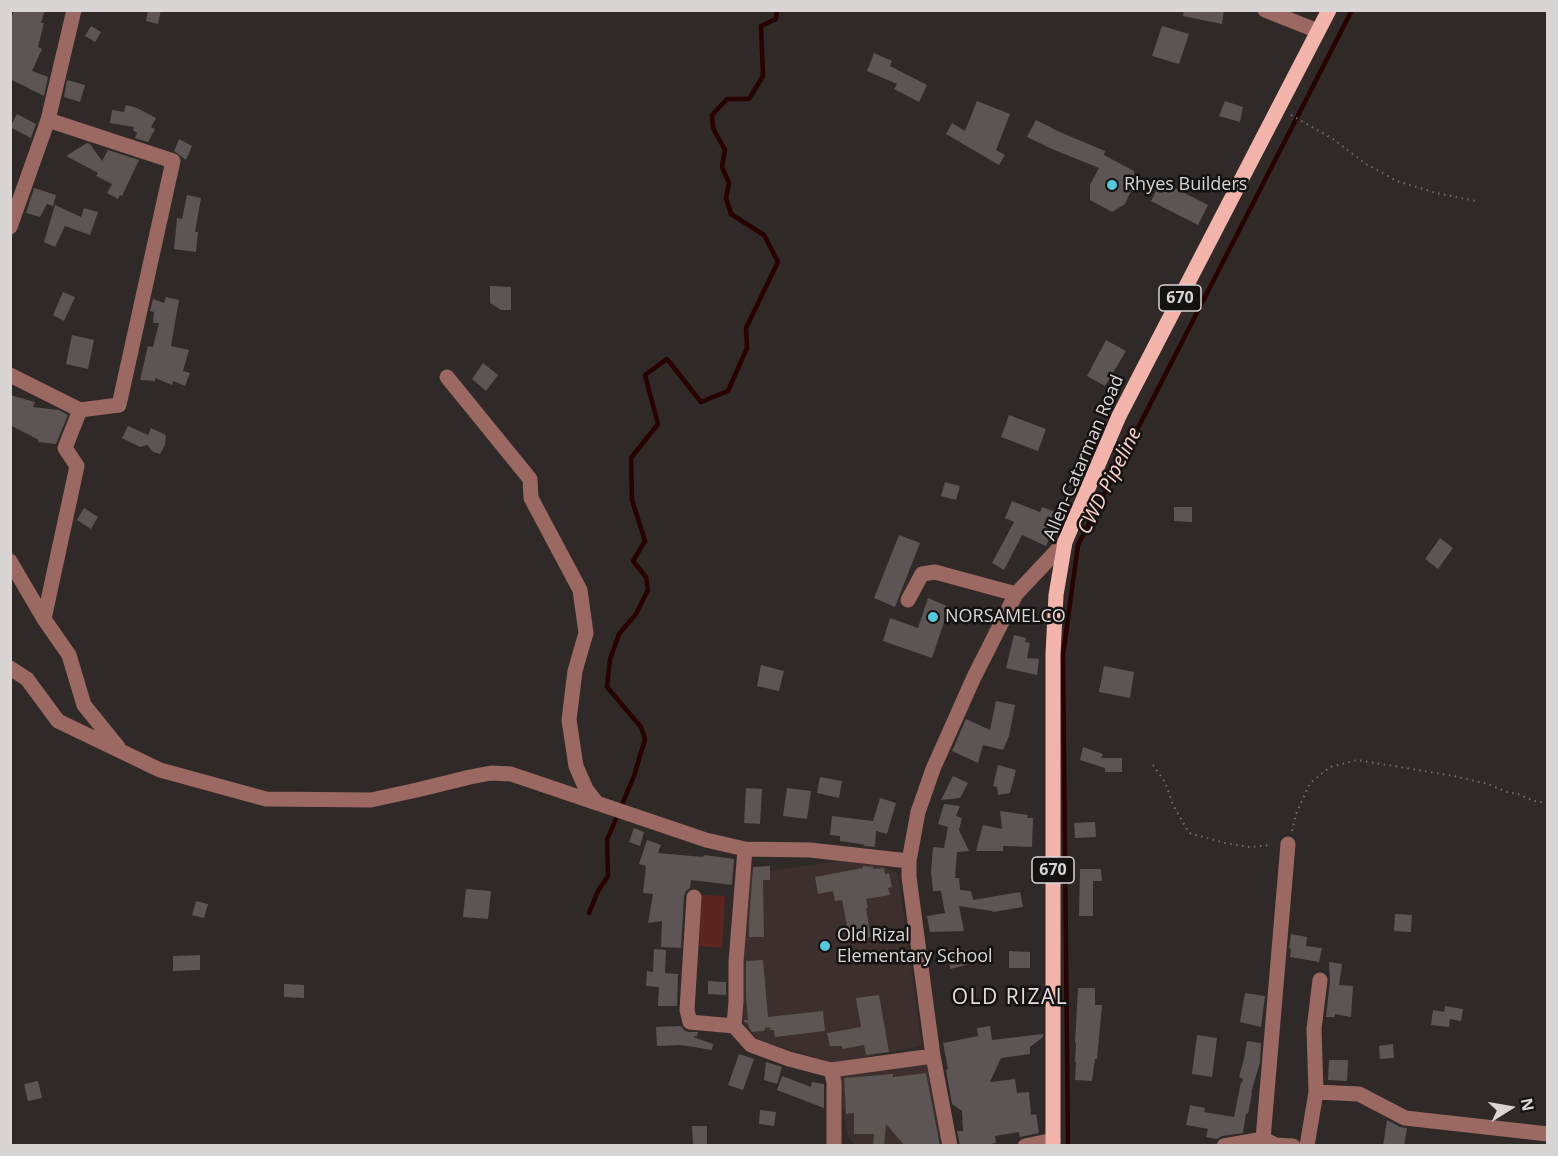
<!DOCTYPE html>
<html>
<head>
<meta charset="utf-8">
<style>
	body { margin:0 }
	#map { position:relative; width:1558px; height:1156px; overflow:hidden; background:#2f2928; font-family:"Open Sans",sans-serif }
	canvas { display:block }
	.frame { position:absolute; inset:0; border:12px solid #d9d5d5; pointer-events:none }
	.north { position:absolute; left:1480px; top:1078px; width:60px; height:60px; -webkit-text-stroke:4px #151212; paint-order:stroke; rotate:79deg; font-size:16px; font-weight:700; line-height:24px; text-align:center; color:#d9d5d5 }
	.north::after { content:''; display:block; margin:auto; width:21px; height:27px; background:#d9d5d5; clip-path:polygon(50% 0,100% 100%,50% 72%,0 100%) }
</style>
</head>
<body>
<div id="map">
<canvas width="1558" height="1156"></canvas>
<div class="frame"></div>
<div class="north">N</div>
</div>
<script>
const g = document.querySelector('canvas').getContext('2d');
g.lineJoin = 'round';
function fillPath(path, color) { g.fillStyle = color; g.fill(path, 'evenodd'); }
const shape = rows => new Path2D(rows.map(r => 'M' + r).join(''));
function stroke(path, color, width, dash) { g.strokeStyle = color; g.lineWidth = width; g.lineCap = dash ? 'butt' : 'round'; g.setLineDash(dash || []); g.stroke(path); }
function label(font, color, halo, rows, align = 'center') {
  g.font = font + ' "Open Sans",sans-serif'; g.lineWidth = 5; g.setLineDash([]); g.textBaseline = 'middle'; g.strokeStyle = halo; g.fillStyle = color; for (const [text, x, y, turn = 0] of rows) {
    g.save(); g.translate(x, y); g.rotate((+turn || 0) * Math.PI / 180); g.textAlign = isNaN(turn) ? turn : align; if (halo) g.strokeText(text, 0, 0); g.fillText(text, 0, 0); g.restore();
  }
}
const built = shape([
	[864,857,898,873,922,1046,834,1063,759,1040,739,1017,743,875],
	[926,1064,943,1140,918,1142,918,1145,856,1145,848,1137,837,1076]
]);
const green = shape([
	[701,895,725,896,722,948,699,946]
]);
const stream = shape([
	[589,913,598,891,608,876,607,840,634,776,645,739,641,727,607,687,610,659,619,634,636,614,648,590,646,577,633,561,645,541,632,500,631,458,658,424,645,375,667,359,701,402,728,391,747,348,746,328,778,262,764,235,731,214,726,198,729,183,722,167,725,150,713,128,712,115,727,99,749,99,763,76,761,26,776,19,777,10],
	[1068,1146,1063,655,1078,545,1352,10]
]);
const building = shape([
	[14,10,45,10,41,23,44,23,38,47,42,49,32,71,48,77,44,96,10,79,10,23],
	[148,10,161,10,158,24,146,21],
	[1184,10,1224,10,1222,24,1183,16],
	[91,26,101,32,95,42,85,36],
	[1162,26,1189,34,1179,64,1152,56],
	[874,53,892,61,890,66,927,85,919,102,894,89,897,84,867,71],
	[67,80,85,85,80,102,64,97],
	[977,101,1010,114,996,150,1005,155,999,165,946,134,952,123,965,131],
	[1225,101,1243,107,1240,122,1219,116],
	[126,105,137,108,156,118,151,127,155,129,148,142,135,138,137,133,133,130,134,127,110,123,112,110,124,112],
	[17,114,36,124,31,138,10,127],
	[1036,120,1062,133,1105,151,1104,155,1134,171,1134,184,1125,204,1112,212,1090,200,1090,185,1099,168,1052,149,1027,137],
	[179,139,192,146,186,160,174,151],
	[87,143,90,144,102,161,108,150,139,160,122,196,120,195,118,199,107,193,112,184,96,176,98,173,66,156],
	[1161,181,1208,205,1198,225,1151,201],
	[34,188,56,195,53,206,47,204,40,217,26,213],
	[187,195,201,198,195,232,198,232,196,252,174,249,177,218,182,219],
	[55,205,81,217,84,208,98,212,90,235,65,226,55,247,44,242],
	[490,286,511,287,511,310,501,310,490,303],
	[63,292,75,297,64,321,53,315],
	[166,297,179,300,171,346,189,350,183,371,190,373,185,386,173,381,172,385,155,378,155,381,140,380,148,346,153,347,159,323,153,323,154,312,150,311,153,299,164,303],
	[72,335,94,340,88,369,66,364],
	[1106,340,1126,351,1105,386,1087,376],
	[483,363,498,375,486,391,472,379],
	[10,395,35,402,33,407,59,410,68,415,56,444,38,442,39,440,10,425],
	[1009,415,1046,429,1038,451,1001,437],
	[128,426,148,435,151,428,166,435,165,445,160,454,153,452,147,445,140,447,122,438],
	[945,482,960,486,956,500,941,496],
	[1012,501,1040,512,1042,507,1056,512,1049,532,1052,533,1046,546,1022,535,1004,570,992,563,1014,522,1005,518],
	[1174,507,1192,507,1192,522,1174,521],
	[84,508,98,517,91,529,77,520],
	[899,535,920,543,895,607,874,598],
	[1440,538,1453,548,1438,569,1425,559],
	[928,598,949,607,932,658,883,641,890,618,918,628],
	[1014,635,1026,638,1025,642,1030,643,1027,658,1039,659,1037,675,1006,668],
	[761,665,784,671,779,691,757,686],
	[1104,666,1134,672,1130,698,1099,692],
	[996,701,1015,705,1009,736,1003,750,983,745,978,763,952,751,966,719,990,730],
	[1083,747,1103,754,1101,758,1122,758,1122,772,1105,772,1105,768,1080,760],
	[998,765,1016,770,1010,793,998,795,997,787,993,786],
	[953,776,968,783,960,798,941,800],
	[820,777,842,781,839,798,817,793],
	[746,788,762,789,760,824,744,823],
	[787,788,811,791,807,819,783,816],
	[880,798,896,803,887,834,876,831,875,847,864,846,864,845,867,845,840,841,840,836,830,835,832,816,873,821],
	[944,804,960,806,956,816,962,818,959,830,969,851,957,852,955,878,959,878,960,890,971,891,973,900,1020,892,1023,907,993,912,992,911,959,906,964,931,930,932,927,916,945,913,941,891,933,891,931,871,933,847,944,848,948,827,938,824],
	[1000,811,1028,815,1027,818,1033,818,1032,847,1003,846,1003,851,976,851,983,825,1002,829],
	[1095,822,1096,837,1075,838,1074,823],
	[634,828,644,832,640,846,629,842],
	[647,840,661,845,658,853,703,857,704,855,734,859,732,885,691,880,690,888,686,891,684,896,681,948,661,947,662,921,648,923,653,894,643,893,646,866,639,864],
	[770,866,770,880,763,880,764,937,749,937,749,921,753,867],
	[863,866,874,867,873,869,884,868,885,874,889,873,892,887,888,888,890,895,866,899,868,908,866,908,871,937,850,941,842,900,835,901,833,891,818,894,815,877,863,868],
	[1080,869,1101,869,1102,881,1093,881,1093,916,1079,916],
	[466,889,491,891,488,919,463,917],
	[196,901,208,904,204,918,192,915],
	[1395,914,1412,915,1411,932,1394,931],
	[1291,934,1307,937,1306,946,1322,948,1319,962,1290,957,1291,949,1289,948],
	[654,949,666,950,665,973,678,974,677,1006,658,1006,659,987,646,986,647,971,653,972],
	[949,949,966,950,967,965,950,969],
	[1009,951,1030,952,1030,968,1009,968],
	[200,955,200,970,173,971,173,956],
	[763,960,768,1017,823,1011,825,1031,775,1037,774,1030,770,1030,771,1028,766,1027,764,1031,752,1032,749,1028,748,1023,744,1022,744,1020,748,1020,746,996,746,961],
	[1329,962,1342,964,1339,985,1353,986,1351,1017,1335,1014,1335,1017,1326,1017,1330,981],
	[708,981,726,982,726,995,708,994],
	[284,984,304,985,304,998,284,997],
	[1078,988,1095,988,1095,1005,1102,1005,1097,1059,1095,1059,1092,1081,1075,1080,1076,1062,1075,1062,1076,1043,1075,1043],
	[1245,993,1265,996,1261,1027,1240,1022],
	[879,995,889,1052,866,1055,864,1045,842,1049,842,1046,830,1046,827,1033,861,1027,856,998],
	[1445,1006,1463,1009,1461,1021,1450,1019,1449,1027,1431,1025,1433,1010,1444,1012],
	[681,1026,684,1030,688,1032,698,1032,697,1036,693,1037,713,1044,712,1050,681,1045,657,1046,656,1027],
	[990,1026,992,1040,1043,1034,1043,1037,1030,1047,1030,1054,1001,1058,990,1082,1015,1079,1017,1093,1029,1092,1031,1115,1036,1114,1039,1133,1020,1137,1019,1132,995,1136,996,1143,981,1146,960,1146,957,1131,963,1131,962,1111,952,1104,946,1070,948,1069,943,1043,978,1036,977,1028],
	[1197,1035,1217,1038,1212,1077,1192,1074],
	[1247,1041,1261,1043,1260,1062,1251,1093,1252,1093,1248,1114,1246,1113,1243,1133,1222,1136,1217,1139,1206,1137,1208,1129,1186,1125,1190,1105,1205,1108,1204,1112,1234,1117,1241,1082,1242,1083,1243,1079,1239,1077,1244,1059],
	[1393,1044,1394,1058,1380,1059,1379,1046],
	[739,1054,754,1059,743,1090,728,1085],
	[1329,1060,1348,1060,1347,1081,1328,1080],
	[766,1062,782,1067,777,1084,764,1080],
	[926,1073,940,1146,905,1146,886,1124,884,1146,873,1146,874,1134,854,1134,854,1113,846,1114,844,1078,893,1074,893,1077],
	[782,1076,811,1087,812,1082,824,1084,824,1108,777,1090],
	[38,1081,42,1098,28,1101,24,1084],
	[760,1110,776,1112,774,1126,759,1124],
	[1387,1120,1400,1127,1407,1128,1404,1146,1383,1146],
	[692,1126,707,1126,707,1144,693,1144]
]);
const path = shape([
	[1291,115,1333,139,1366,164,1397,181,1436,193,1476,201],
	[1153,765,1165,782,1173,805,1189,833,1225,843,1250,847,1272,845],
	[1292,831,1296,814,1310,783,1330,767,1357,760,1454,776,1488,784,1507,792,1518,794,1534,801,1548,803]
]);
const minor = shape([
	[1265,10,1318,31],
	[48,120,74,10],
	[10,227,48,120,173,161,119,405,80,410,10,375],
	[447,377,530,479,531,498,580,590,586,633,575,671,569,720,576,766,586,789,596,802],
	[80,410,65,448,77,466,44,619,69,655,84,705,118,747],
	[10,561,44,619],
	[908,600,922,574,935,572,1016,594],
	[10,668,27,679,58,721,160,770,266,799,371,800,417,790,470,777,491,773,511,774,706,840,745,849,810,850,909,861],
	[745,849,736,962,736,1001,734,1026,751,1045,789,1059,831,1070,834,1082,834,1146],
	[694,897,687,1010,690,1022,734,1026],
	[831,1070,933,1056],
	[1316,1092,1359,1094,1405,1118,1548,1134],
	[1263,1139,1288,844],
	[950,1146,933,1056,909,877,909,861,918,812,933,769,974,677,1016,594,1065,542],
	[1025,1146,1053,1140],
	[1224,1146,1263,1139,1276,1145,1293,1146],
	[1307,1146,1316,1092,1314,1029,1320,980]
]);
const major = shape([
	[1053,1146,1053,654,1056,595,1065,542,1119,416,1329,10]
]);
const markers = [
	[1112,185,6,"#53cbdc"],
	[933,617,6,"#53cbdc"],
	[825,946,6,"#53cbdc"]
];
const shields = [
	[1180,298,42],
	[1053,870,42]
];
const shieldNames = [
	["670",1180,298],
	["670",1053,870]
];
const poiNames = [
	["Rhyes Builders",1124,185],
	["NORSAMELCO",945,617],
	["Old Rizal",837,936],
	["Elementary School",837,957]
];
const streetNames = [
	["Allen-Catarman Road",1084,458,-67]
];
const waterNames = [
	["CWD Pipeline",1110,481,-63]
];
const quarterNames = [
	["OLD RIZAL",1010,998]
];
fillPath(built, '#3c2f2d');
fillPath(green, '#5c251f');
stroke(stream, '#280101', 4.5);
fillPath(building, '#5c5554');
stroke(path, '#736e6d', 2, [1.5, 4.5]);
stroke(minor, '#9b6962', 15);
stroke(major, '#f3b4ab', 15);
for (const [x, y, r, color] of markers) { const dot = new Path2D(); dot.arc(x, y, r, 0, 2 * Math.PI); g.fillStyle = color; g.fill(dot); stroke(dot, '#151212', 2); }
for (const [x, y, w] of shields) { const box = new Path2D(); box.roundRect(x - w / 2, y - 13, w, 26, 4.5); g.fillStyle = '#151212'; g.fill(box); stroke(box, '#d9d5d5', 1.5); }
label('bold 16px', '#d9d5d5', null, shieldNames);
label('18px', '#d9d5d5', '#151212', poiNames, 'left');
label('18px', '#d9d5d5', '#151212', streetNames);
label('italic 20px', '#fbd2cc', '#151212', waterNames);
g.letterSpacing = '1.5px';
label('21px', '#e5dddb', '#151212', quarterNames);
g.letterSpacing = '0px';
</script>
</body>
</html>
